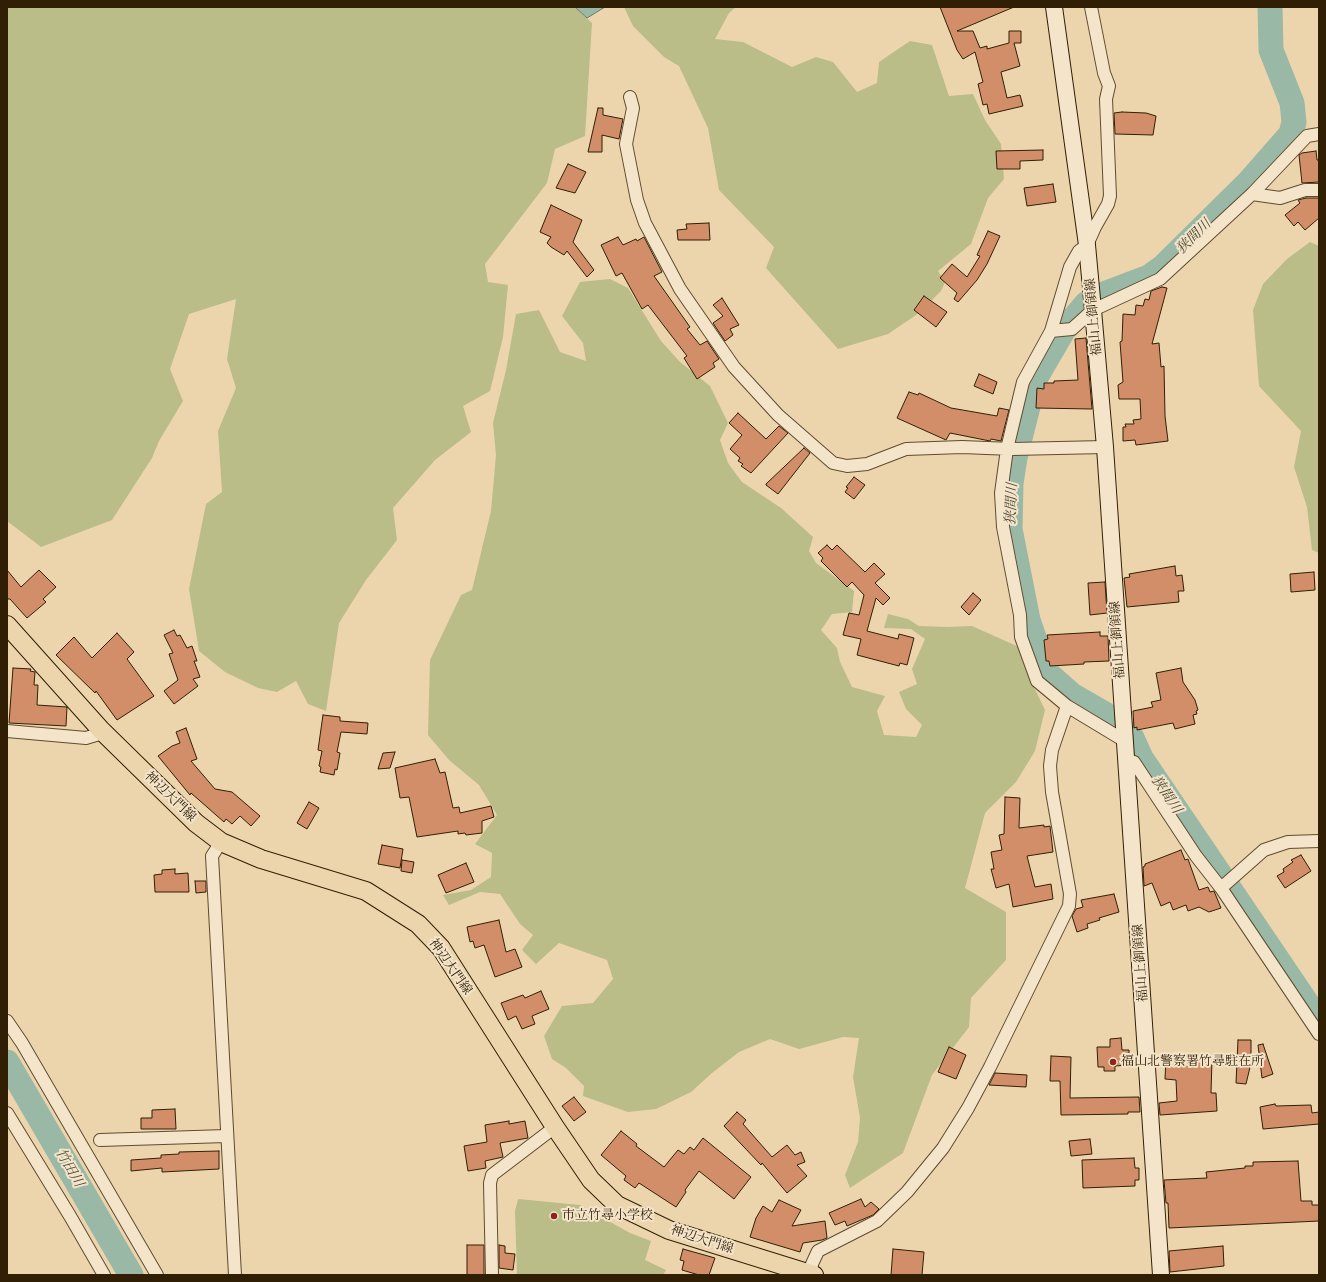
<!DOCTYPE html>
<html>
<head>
<meta charset="utf-8">
<style>
	body { margin:0 }
	#map { position:relative; width:1326px; height:1282px; overflow:hidden; background:#ecd5ad; font-family:"Gentium Book Plus",serif }
	canvas { display:block }
	.frame { position:absolute; inset:0; border:8px solid #301f05; pointer-events:none }
</style>
</head>
<body>
<div id="map">
<canvas width="1326" height="1282"></canvas>
<div class="frame"></div>
</div>
<script>
const g = document.querySelector('canvas').getContext('2d');
g.lineJoin = 'round';
function fillPath(path, color) { g.fillStyle = color; g.fill(path, 'evenodd'); }
const shape = rows => new Path2D(rows.map(r => 'M' + r).join(''));
function stroke(path, color, width, dash) { g.strokeStyle = color; g.lineWidth = width; g.lineCap = dash ? 'butt' : 'round'; g.setLineDash(dash || []); g.stroke(path); }
function label(font, color, halo, rows, align = 'center') {
  g.font = font + ' "Gentium Book Plus","Noto Serif JP",serif'; g.lineWidth = 4; g.setLineDash([]); g.textBaseline = 'middle'; g.strokeStyle = halo; g.fillStyle = color; for (const [text, x, y, turn = 0] of rows) {
    g.save(); g.translate(x, y); g.rotate((+turn || 0) * Math.PI / 180); g.textAlign = isNaN(turn) ? turn : align; if (halo) g.strokeText(text, 0, 0); g.fillText(text, 0, 0); g.restore();
  }
}
const green = shape([
	[7,7,575,7,592,23,585,136,555,149,547,183,485,264,488,282,508,285,503,337,490,391,463,406,471,432,435,460,393,508,397,540,366,580,339,623,326,711,308,704,296,681,277,692,258,688,225,672,199,651,189,589,206,504,222,492,218,431,236,388,227,359,236,299,189,314,170,369,183,401,159,441,152,458,112,520,41,547,7,521],
	[624,7,736,7,729,13,715,39,743,42,792,67,816,57,833,62,857,92,877,83,879,62,910,41,932,45,949,96,973,94,985,120,1001,144,1004,179,988,198,971,244,938,271,945,282,941,291,919,313,888,334,838,349,766,268,774,247,719,190,708,128,679,66,664,57,633,26],
	[1310,242,1319,246,1319,553,1312,550,1307,507,1294,467,1301,431,1259,386,1253,310,1263,284,1287,259],
	[610,279,628,288,661,341,680,362,710,386,728,423,720,440,728,463,742,482,781,508,813,537,809,551,816,563,854,591,852,612,832,614,821,630,837,648,840,662,852,687,885,696,877,711,884,735,916,737,922,725,906,709,899,692,917,684,912,669,925,639,911,629,884,628,888,614,908,619,919,626,948,627,972,626,1019,647,1031,681,1045,710,1035,751,1016,782,985,813,965,888,1006,912,1006,960,971,998,969,1027,932,1075,903,1153,850,1188,845,1175,858,1142,860,1118,853,1077,859,1038,843,1037,799,1049,770,1039,739,1052,712,1073,691,1092,656,1109,628,1112,583,1096,584,1086,566,1068,552,1059,544,1036,562,1006,593,1003,613,979,607,960,559,943,536,964,522,950,533,935,520,924,500,894,480,892,449,905,443,895,471,890,491,877,492,853,475,844,497,815,479,785,449,760,428,735,430,660,461,595,472,590,491,511,496,455,493,423,506,370,516,314,539,310,560,352,586,361,583,343,562,316,580,282],
	[518,1199,580,1205,630,1233,651,1241,645,1260,666,1270,663,1275,517,1275,515,1211]
]);
const water = shape([
	[575,7,605,7,587,18,575,7]
]);
const river = shape([
	[1270,7,1271,50,1292,103,1294,122,1291,134,1248,183,1163,267,1149,277,1104,294,1086,304,1063,331,1035,379,1015,458,1011,483,1010,529,1028,620,1046,672,1072,695,1105,714,1132,738,1141,758,1319,1021],
	[7,1062,131,1275]
]);
const building = shape([
	[940,7,1014,7,957,31,973,31,980,48,987,46,987,49,1009,43,1009,31,1021,31,1021,43,1014,43,1020,66,1001,72,1007,98,1020,95,1023,106,989,114,987,104,983,105,978,84,983,82,975,52,963,59,957,50,940,7],
	[598,108,603,108,603,115,623,119,619,139,602,135,602,152,588,152,598,108],
	[1122,112,1146,113,1156,116,1153,135,1115,134,1114,113,1122,112],
	[1043,150,1043,160,1020,161,1020,169,997,169,996,151,1043,150],
	[1316,151,1317,160,1319,160,1319,182,1302,183,1299,155,1302,153,1316,151],
	[568,164,586,172,575,193,556,188,568,164],
	[1053,184,1056,202,1027,206,1024,188,1053,184],
	[1306,198,1319,198,1319,218,1305,230,1298,222,1294,226,1285,215,1300,203,1298,200,1306,198],
	[551,205,582,220,573,242,594,270,587,277,567,251,564,255,551,247,547,243,551,237,540,232,551,205],
	[709,223,710,240,678,240,677,230,687,229,686,224,709,223],
	[988,231,1000,236,987,264,977,280,958,302,954,299,957,293,940,278,952,264,967,277,980,256,977,255,988,231],
	[618,237,623,245,636,239,637,241,644,237,662,272,654,276,690,327,687,329,700,345,707,341,719,359,713,363,715,367,697,379,684,358,687,356,648,305,642,309,622,273,616,276,601,245,618,237],
	[1162,287,1167,288,1152,344,1159,343,1161,367,1164,366,1165,416,1168,441,1136,445,1135,440,1123,441,1123,427,1126,427,1125,424,1134,424,1133,420,1141,419,1140,399,1119,399,1118,385,1123,382,1120,342,1122,341,1123,314,1135,315,1136,305,1143,306,1145,299,1149,300,1151,291,1162,287],
	[924,296,947,312,936,327,914,310,924,296],
	[722,298,739,325,730,329,733,335,725,341,713,323,723,316,713,305,722,298],
	[1086,338,1092,409,1036,408,1037,388,1044,389,1044,383,1054,383,1054,381,1078,380,1075,339,1086,338],
	[979,374,997,382,993,394,974,386,979,374],
	[909,392,918,395,919,393,951,408,997,416,999,408,1009,410,1001,441,991,439,990,441,950,433,946,440,897,418,909,392],
	[738,413,766,439,779,426,788,433,751,473,741,466,743,464,738,461,740,458,730,449,742,435,729,423,738,413],
	[804,448,810,453,778,494,766,485,766,484,804,448],
	[854,477,865,485,854,499,845,492,848,488,846,487,854,477],
	[827,545,832,550,837,545,865,572,874,563,885,574,875,583,890,598,883,605,876,598,867,631,898,639,899,634,914,638,907,665,900,663,899,666,857,655,861,639,843,635,849,613,859,615,864,595,852,582,847,587,821,561,823,558,818,553,827,545],
	[1175,566,1176,576,1182,575,1184,591,1178,591,1179,602,1127,607,1124,578,1130,577,1129,574,1175,566],
	[7,570,21,587,39,570,56,587,43,599,46,602,27,618,10,599,7,599,7,570],
	[1314,572,1315,590,1291,592,1290,574,1314,572],
	[1105,582,1107,613,1090,615,1088,583,1105,582],
	[973,593,981,600,969,615,961,607,973,593],
	[174,630,177,636,180,635,187,648,192,646,197,661,194,661,200,677,193,679,198,686,174,704,164,691,178,680,169,654,173,653,164,635,174,630],
	[1100,632,1100,636,1108,636,1109,661,1084,662,1084,664,1050,666,1049,661,1046,661,1044,640,1048,639,1047,635,1100,632],
	[117,633,134,652,127,659,154,696,117,720,96,691,95,693,56,655,74,637,92,658,117,633],
	[13,668,31,669,30,671,35,672,34,685,38,685,37,705,67,707,66,726,9,723,13,668],
	[1181,668,1183,682,1195,700,1198,710,1196,711,1197,714,1193,715,1195,724,1175,729,1173,723,1137,730,1137,727,1134,728,1133,711,1153,707,1151,702,1161,700,1156,673,1181,668],
	[323,715,340,717,340,721,368,723,367,734,341,732,337,752,340,753,337,770,335,769,334,775,320,772,321,767,319,766,322,751,318,750,323,715],
	[186,728,197,759,191,761,215,789,232,792,260,816,251,826,240,816,232,824,226,819,224,822,191,793,190,795,158,756,172,746,180,743,176,732,186,728],
	[395,752,390,768,378,769,383,753,395,752],
	[435,759,440,773,445,772,453,808,459,807,460,813,491,806,494,817,482,821,482,833,466,835,465,833,458,834,458,831,417,837,409,797,400,798,395,768,435,759],
	[1005,797,1020,798,1019,828,1044,825,1044,827,1050,826,1053,852,1027,856,1035,887,1051,884,1053,899,1013,907,1009,884,996,888,991,869,994,869,991,852,1002,850,999,835,1004,834,1005,797],
	[309,802,319,808,307,829,297,823,309,802],
	[382,845,403,849,400,868,378,864,382,845],
	[1181,850,1185,860,1188,859,1199,890,1208,887,1210,892,1214,891,1221,908,1209,912,1199,907,1188,911,1186,905,1173,910,1170,902,1161,906,1152,883,1144,886,1143,867,1145,866,1145,864,1181,850],
	[1301,855,1311,871,1285,888,1277,876,1284,872,1283,869,1293,862,1291,860,1301,855],
	[402,860,414,862,412,873,401,871,402,860],
	[466,863,474,882,446,893,438,875,466,863],
	[175,869,175,874,188,873,189,892,155,892,154,875,162,874,162,870,175,869],
	[195,881,206,881,206,892,196,893,195,881],
	[1114,894,1119,912,1099,918,1100,920,1087,924,1088,928,1077,932,1072,916,1076,909,1083,907,1081,900,1114,894],
	[499,920,506,952,515,949,522,967,495,977,484,945,475,948,473,941,470,942,467,927,499,920],
	[541,991,549,1009,532,1016,535,1024,522,1029,516,1016,508,1020,501,1003,523,995,525,998,541,991],
	[1121,1038,1122,1050,1129,1050,1129,1065,1115,1066,1115,1071,1104,1071,1104,1067,1098,1067,1097,1047,1110,1047,1110,1039,1121,1038],
	[1238,1040,1251,1040,1251,1063,1246,1084,1236,1083,1238,1040],
	[1263,1044,1273,1074,1262,1078,1258,1045,1263,1044],
	[949,1047,966,1055,956,1079,938,1072,949,1047],
	[1051,1056,1071,1057,1070,1098,1139,1097,1140,1112,1128,1112,1128,1114,1061,1115,1060,1081,1050,1081,1051,1056],
	[1166,1058,1212,1060,1211,1093,1216,1093,1217,1111,1160,1115,1159,1103,1177,1101,1176,1080,1165,1079,1166,1058],
	[995,1073,1027,1075,1026,1087,989,1085,995,1073],
	[574,1097,586,1112,574,1121,562,1106,574,1097],
	[1275,1104,1276,1106,1311,1105,1312,1113,1319,1112,1319,1124,1263,1129,1260,1107,1275,1104],
	[175,1109,176,1129,141,1129,141,1118,152,1118,152,1110,175,1109],
	[737,1112,746,1120,743,1124,772,1157,787,1145,795,1155,801,1152,805,1162,797,1165,807,1176,787,1193,762,1163,761,1165,724,1126,737,1112],
	[509,1121,509,1124,525,1121,528,1138,500,1143,503,1157,485,1161,486,1168,468,1171,464,1146,487,1142,485,1125,509,1121],
	[621,1131,637,1144,636,1146,664,1167,678,1150,684,1154,690,1147,694,1150,703,1138,751,1177,734,1199,699,1171,685,1190,686,1192,676,1207,639,1183,635,1188,624,1180,626,1176,601,1155,621,1131],
	[1090,1139,1092,1154,1071,1156,1069,1141,1090,1139],
	[219,1151,219,1169,162,1172,162,1168,131,1171,131,1160,161,1158,161,1155,179,1154,179,1152,219,1151],
	[1134,1158,1135,1168,1139,1168,1139,1180,1135,1180,1135,1186,1083,1188,1082,1160,1134,1158],
	[1298,1161,1301,1201,1312,1201,1312,1205,1319,1205,1319,1221,1169,1228,1168,1203,1166,1203,1164,1180,1207,1178,1206,1172,1245,1168,1245,1166,1253,1166,1253,1162,1298,1161],
	[861,1199,865,1207,871,1202,879,1209,873,1215,847,1226,845,1221,835,1225,829,1213,861,1199],
	[779,1200,801,1210,792,1226,825,1221,827,1238,822,1240,803,1243,800,1252,750,1237,756,1218,763,1206,772,1212,779,1200],
	[467,1245,484,1245,484,1275,467,1275,467,1245],
	[499,1245,505,1246,505,1253,515,1254,513,1270,499,1268,499,1245],
	[1223,1246,1224,1266,1170,1272,1169,1251,1223,1246],
	[683,1249,715,1258,709,1275,699,1275,682,1270,684,1261,680,1260,683,1249],
	[893,1249,924,1252,922,1275,891,1275,893,1249]
]);
const street = shape([
	[1091,7,1104,73,1109,86,1106,99,1110,196,1108,204,1095,227,1087,245,1079,251,1070,267,1051,331,1023,382,1007,449,1001,493,1003,527,1020,615,1021,637,1037,681,1067,706,1125,741],
	[630,97,633,108,626,144,637,200,645,223,680,289,734,367,778,415,833,463,847,466,867,464,906,449,962,447,1012,449,1105,447],
	[1252,194,1280,198,1305,190,1319,190],
	[1051,331,1072,329,1093,310,1160,279,1252,194,1307,136,1319,134],
	[7,731,86,738,96,735,101,730],
	[1127,760,1134,762,1196,856,1221,888,1319,1034],
	[221,842,212,856,235,1275],
	[1221,888,1264,850,1288,842,1319,841],
	[7,1021,22,1043,157,1275],
	[7,1113,70,1216,104,1275],
	[100,1140,226,1136],
	[492,1275,490,1183,492,1175,555,1127],
	[811,1275,812,1264,818,1251,877,1221,907,1192,943,1148,968,1108,990,1067,1069,906,1070,894,1052,792,1050,766,1052,750,1067,706]
]);
const secondary = shape([
	[1054,7,1087,245,1093,310,1105,447,1161,1275]
]);
const primary = shape([
	[7,625,101,730,196,823,221,842,261,859,366,891,418,924,441,948,555,1127,591,1180,617,1205,669,1230,814,1275]
]);
const markers = [
	[1113,1062,4,"#8f2418"],
	[554,1216,4,"#8f2418"]
];
const streetNames = [
	["福山上御領線",1094,317,-95],
	["福山上御領線",1118,640,-94],
	["神辺大門線",170,797,44],
	["福山上御領線",1141,963,-94],
	["神辺大門線",450,967,55],
	["神辺大門線",702,1240,18]
];
const poiNames = [
	["福山北警察署竹尋駐在所",1121,1062],
	["市立竹尋小学校",562,1216]
];
const waterNames = [
	["狭間川",1194,237,-45],
	["狭間川",1012,504,-87],
	["狭間川",1166,795,56],
	["竹田川",69,1168,60]
];
fillPath(green, '#babd88');
fillPath(water, '#99b9a6');
stroke(water, '#6f7b66', 1);
stroke(river, '#99b9a6', 25);
fillPath(building, '#d18e68');
stroke(building, '#301f05', 1);
stroke(street, '#5f4c2f', 14);
stroke(secondary, '#301f05', 18);
stroke(primary, '#301f05', 20);
stroke(street, '#f3e4ca', 12);
stroke(secondary, '#f3e4ca', 16);
stroke(primary, '#ecd5ad', 18);
for (const [x, y, r, color] of markers) { const dot = new Path2D(); dot.arc(x, y, r, 0, 2 * Math.PI); g.fillStyle = color; g.fill(dot); stroke(dot, '#f3e4ca', 1.5); }
label('13px', '#301f05', '#f3e4ca', streetNames);
label('13px', '#301f05', '#f3e4ca', poiNames, 'left');
label('italic 14px', '#504d35', '#f3e4ca', waterNames);
</script>
</body>
</html>
